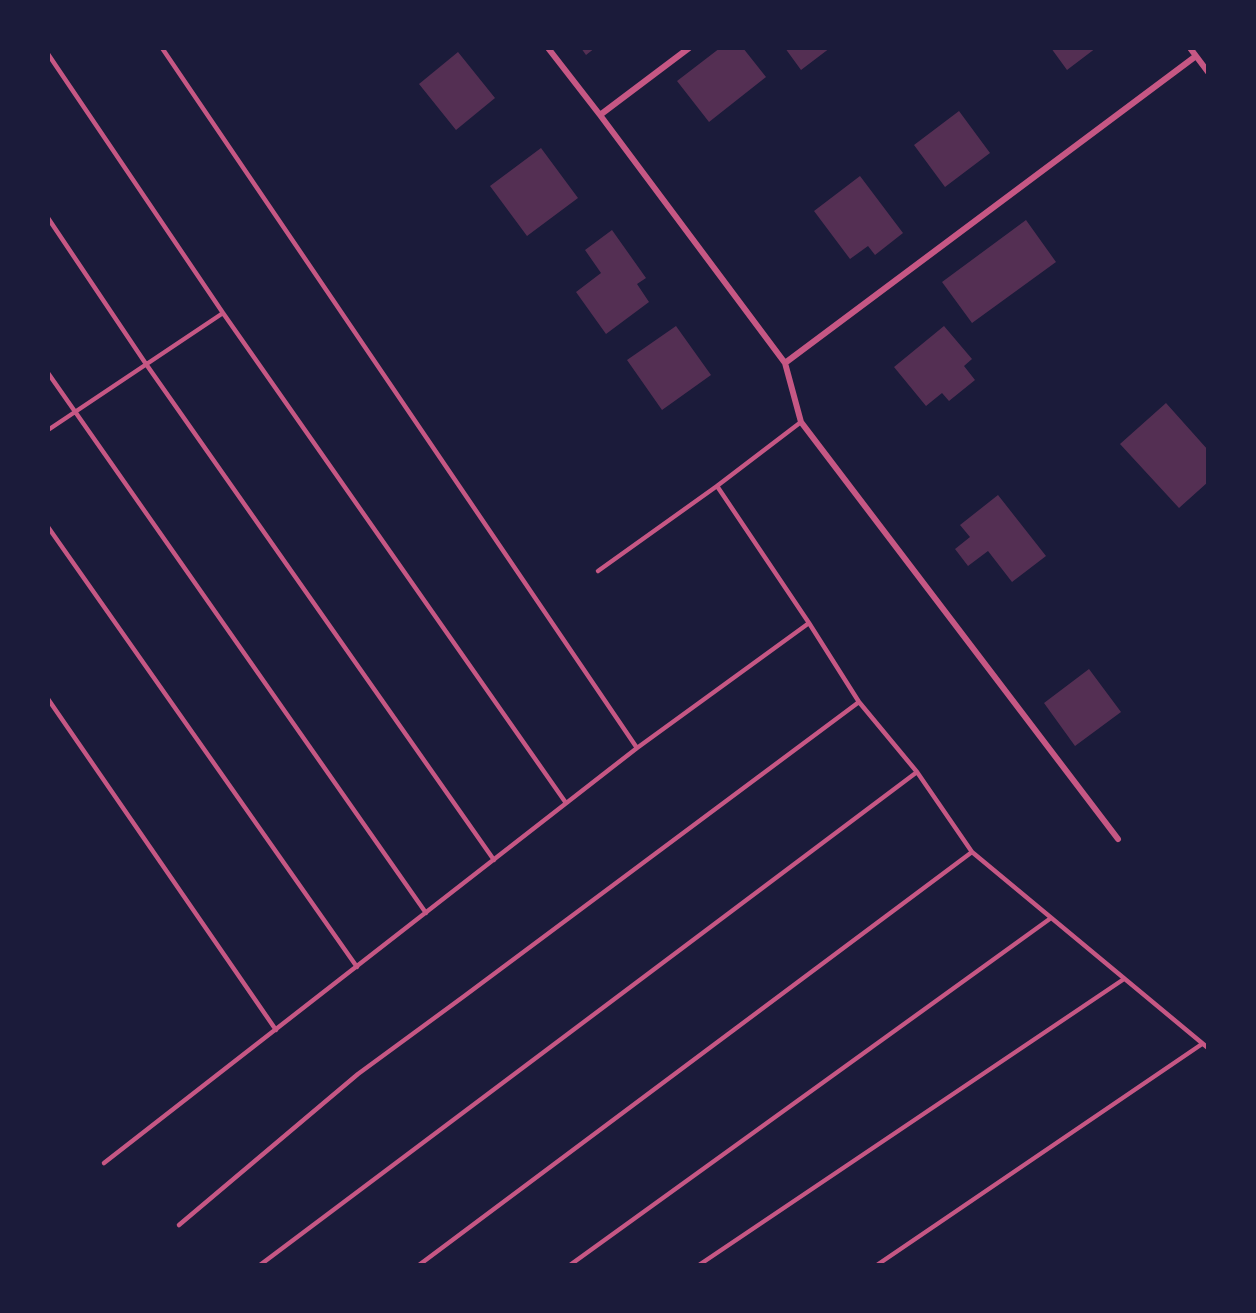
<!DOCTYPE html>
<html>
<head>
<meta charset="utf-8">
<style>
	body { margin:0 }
	#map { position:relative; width:1256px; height:1313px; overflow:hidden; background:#1b1b3a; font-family:Inter,sans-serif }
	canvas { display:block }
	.frame { position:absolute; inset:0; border:50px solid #1b1b3a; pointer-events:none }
</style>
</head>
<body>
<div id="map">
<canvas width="1256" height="1313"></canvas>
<div class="frame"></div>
</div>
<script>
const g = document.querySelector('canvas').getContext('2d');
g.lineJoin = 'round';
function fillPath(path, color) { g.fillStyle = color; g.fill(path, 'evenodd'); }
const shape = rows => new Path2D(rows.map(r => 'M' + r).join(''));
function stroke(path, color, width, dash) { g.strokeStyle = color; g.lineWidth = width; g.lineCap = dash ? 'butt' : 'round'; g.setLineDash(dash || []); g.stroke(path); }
const building = shape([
	[581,48,595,48,586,55],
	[720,48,743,48,766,77,709,122,677,81],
	[785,48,830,48,801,70],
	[1051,48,1096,48,1067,70],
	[458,52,495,98,456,130,419,84],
	[959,111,990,153,945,187,914,145],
	[541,148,578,198,527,236,490,186],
	[860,176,903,233,875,255,868,246,850,259,814,211],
	[1026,220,1056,262,972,323,942,282],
	[612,230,646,278,637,284,649,302,606,334,576,292,601,273,585,250],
	[676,326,711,375,662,410,627,360],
	[944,326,972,359,964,366,975,380,949,401,942,393,926,406,894,367],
	[1166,403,1208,450,1208,482,1179,508,1120,444],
	[998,495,1046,556,1012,582,988,551,968,566,955,549,970,537,960,525],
	[1089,669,1121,712,1075,746,1044,703]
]);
const service = shape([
	[162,48,637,748],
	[48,54,223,313,566,803],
	[48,218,146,364,494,860],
	[48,373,426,913],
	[801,422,717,486,809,623,859,702,917,772,972,852,1208,1048],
	[48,430,223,313],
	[48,527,357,967],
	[598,571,717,486],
	[48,699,276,1030],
	[104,1163,637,748,809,623],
	[179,1225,358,1074,463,997,859,702],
	[260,1265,917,772],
	[419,1265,972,852],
	[570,1265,1051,918],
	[699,1265,1124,979],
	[877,1265,1202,1044]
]);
const minor = shape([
	[548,48,600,115,785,363,801,422,1118,839],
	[1190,48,1208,72],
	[600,115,689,48],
	[785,363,1196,56]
]);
fillPath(building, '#542f53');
stroke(service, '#c65784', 4.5);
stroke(minor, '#c65784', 6);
</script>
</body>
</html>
